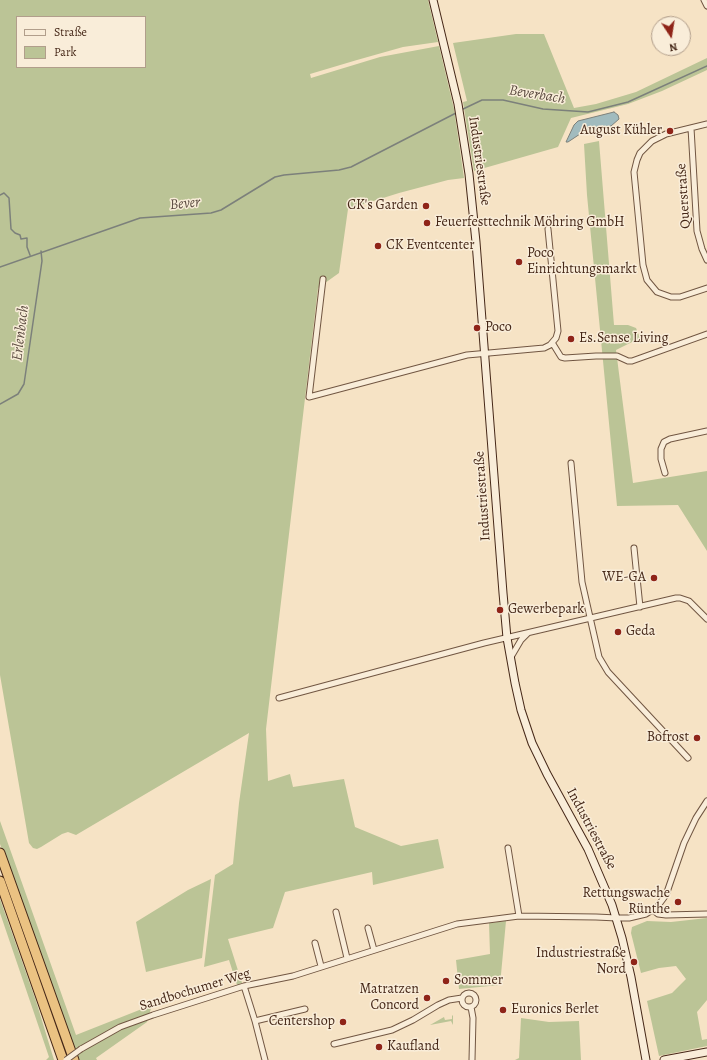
<!DOCTYPE html>
<html>
<head>
<meta charset="utf-8">
<style>
	body { margin:0 }
	#map { position:relative; width:707px; height:1060px; overflow:hidden; background:#f6e3c5; font-family:Alegreya,serif }
	canvas { display:block }
	.legend { position:absolute; left:16px; top:16px; width:130px; height:52px; box-sizing:border-box; background:#f9edd9; border:1px solid #b19e8b; margin:0; padding:5px 7px; list-style:none; font-size:12px; color:#452717 }
	.legend li { display:flex; align-items:center; gap:8px; height:20px }
	.legend b { width:20px; border:1px solid #b19e8b }
	.north { position:absolute; left:651px; top:16px; width:40px; height:40px; box-sizing:border-box; background:#f9edd9; border:1px solid #b19e8b; border-radius:50%; rotate:168deg; font-size:11px; font-weight:700; line-height:16px; text-align:center; color:#452717 }
	.north::after { content:''; display:block; margin:auto; width:14px; height:18px; background:#8f2418; clip-path:polygon(50% 0,100% 100%,50% 72%,0 100%) }
</style>
</head>
<body>
<div id="map">
<canvas width="707" height="1060"></canvas>
<ul class="legend">
<li><b style="height:5px;background:#f9edd9"></b>Straße</li>
<li><b style="height:11px;background:#bbc496"></b>Park</li>
</ul>
<div class="north">N</div>
</div>
<script>
const g = document.querySelector('canvas').getContext('2d');
g.lineJoin = 'round';
function fillPath(path, color) { g.fillStyle = color; g.fill(path, 'evenodd'); }
const shape = rows => new Path2D(rows.map(r => 'M' + r).join(''));
function stroke(path, color, width, dash) { g.strokeStyle = color; g.lineWidth = width; g.lineCap = dash ? 'butt' : 'round'; g.setLineDash(dash || []); g.stroke(path); }
function label(font, color, halo, rows, align = 'center') {
  g.font = font + ' Alegreya,serif'; g.lineWidth = 3; g.setLineDash([]); g.textBaseline = 'middle'; g.strokeStyle = halo; g.fillStyle = color; for (const [text, x, y, turn = 0] of rows) {
    g.save(); g.translate(x, y); g.rotate((+turn || 0) * Math.PI / 180); g.textAlign = isNaN(turn) ? turn : align; if (halo) g.strokeText(text, 0, 0); g.fillText(text, 0, 0); g.restore();
  }
}
const green = shape([
	[0,0,428,0,438,42,403,47,357,60,310,74,311,78,380,57,439,46,454,109,464,178,448,180,399,193,348,209,339,273,318,288,266,729,268,781,290,774,293,787,344,779,355,827,401,846,438,839,444,868,373,885,372,872,285,892,273,928,228,939,242,983,237,985,229,960,204,967,215,875,233,864,239,803,249,733,76,835,68,832,62,834,41,847,37,849,33,848,29,843,0,675],
	[17,17,145,17,145,67,17,67],
	[516,34,544,34,574,108,596,104,636,92,707,58,707,70,662,91,628,104,571,118,558,147,474,171,463,102,467,101,453,43],
	[599,141,614,325,628,325,636,328,640,338,616,350,633,483,707,471,707,551,678,505,617,506,587,195,584,144],
	[0,821,76,1035,152,1005,147,1022,96,1058,97,1060,77,1060,0,844],
	[211,879,202,958,146,972,136,922,188,890],
	[0,899,36,1001,54,1060,46,1060,49,1057,0,913],
	[707,918,707,1000,697,1012,702,1040,707,1039,707,1046,659,1056,647,1001,672,993,686,979,676,966,659,968,641,973,631,933,632,927,647,921,671,922],
	[506,921,500,985,459,989,456,960,490,954,489,923],
	[452,1015,453,1016,453,1025,451,1021,430,1025,444,1017,445,1020,452,1019],
	[521,1018,549,1022,579,1021,581,1060,515,1060,519,1058]
]);
const water = shape([
	[614,112,618,115,619,119,611,126,599,129,599,132,595,133,593,131,580,134,568,142,566,142,574,125,578,121,614,112]
]);
const stream = shape([
	[461,110,482,100,503,100,543,109,588,112,628,102,707,66],
	[0,195,4,193,9,198,11,229,15,233,20,235,21,239,27,238,27,247,30,255],
	[0,267,140,218,211,213,221,210,275,177,284,175,339,170,351,167,456,113],
	[0,404,18,394,24,384,42,261,41,251]
]);
const street = shape([
	[704,0,707,6],
	[707,124,666,134,652,141,640,153,637,160,634,172,643,265,647,280,657,292,671,297,680,297,707,288],
	[691,128,697,231,702,249,707,260],
	[323,279,309,397,467,355,544,348,550,345,556,338,558,331,548,229],
	[553,344,561,357,565,358,596,356,617,356,628,361,632,361,707,334],
	[571,463,582,582,599,657,608,672,688,758],
	[665,473,661,459,661,449,664,442,670,439,707,431],
	[634,548,640,607],
	[511,657,521,640,528,633],
	[279,698,484,643,676,598,680,598,689,601,707,619],
	[508,848,519,916],
	[653,910,658,914,666,915,707,914],
	[336,912,347,958],
	[368,928,374,950],
	[315,943,321,966],
	[244,986,255,1021,265,1060],
	'462 1000a7 7 0 1 1 14 0a7 7 0 1 1-14 0Z',
	[471,1007,473,1018,472,1060],
	[255,1021,305,1009],
	[334,1044,392,1030,413,1020,438,1005,449,1000,462,998],
	[81,1049,120,1027,153,1015,244,986,293,976,457,924,519,916,596,917,617,918,629,918,646,914,657,907,666,895,684,843,696,818,707,801]
]);
const secondary = shape([
	[433,0,458,104,469,174,476,242,503,593,507,638,515,683,521,710,532,743,547,774,588,849,612,905,622,938,631,977,646,1060],
	[664,1060,707,1052]
]);
const highway = shape([
	[0,853,74,1060],
	[0,881,63,1060]
]);
const streetBridge = shape([
	[66,1060,81,1049]
]);
const markers = [
	[670,131,4,"#8f2418"],
	[426,206,4,"#8f2418"],
	[427,223,4,"#8f2418"],
	[378,246,4,"#8f2418"],
	[519,262,4,"#8f2418"],
	[477,328,4,"#8f2418"],
	[571,339,4,"#8f2418"],
	[654,578,4,"#8f2418"],
	[500,610,4,"#8f2418"],
	[618,632,4,"#8f2418"],
	[697,738,4,"#8f2418"],
	[678,902,4,"#8f2418"],
	[634,962,4,"#8f2418"],
	[446,981,4,"#8f2418"],
	[427,998,4,"#8f2418"],
	[503,1010,4,"#8f2418"],
	[343,1022,4,"#8f2418"],
	[379,1047,4,"#8f2418"]
];
const poiNames = [
	["August Kühler",662,131,"right"],
	["CK's Garden",418,206,"right"],
	["Feuerfesttechnik Möhring GmbH",435,223],
	["CK Eventcenter",386,246],
	["Poco",527,254],
	["Einrichtungsmarkt",527,270],
	["Poco",485,328],
	["Es.Sense Living",579,339],
	["WE-GA",646,578,"right"],
	["Gewerbepark",508,610],
	["Geda",626,632],
	["Bofrost",689,738,"right"],
	["Rettungswache",670,894,"right"],
	["Rünthe",670,910,"right"],
	["Industriestraße",626,954,"right"],
	["Nord",626,970,"right"],
	["Sommer",454,981],
	["Matratzen",419,990,"right"],
	["Concord",419,1006,"right"],
	["Euronics Berlet",511,1010],
	["Centershop",335,1022,"right"],
	["Kaufland",387,1047]
];
const streetNames = [
	["Industriestraße",479,161,82],
	["Querstraße",684,196,-94],
	["Industriestraße",483,496,-94],
	["Industriestraße",591,829,62],
	["Sandbochumer Weg",195,990,-17]
];
const waterNames = [
	["Beverbach",537,95,9],
	["Bever",185,204,-6],
	["Erlenbach",21,333,-83]
];
fillPath(green, '#bbc496');
fillPath(water, '#a1bbbe');
stroke(water, '#7c807b', 1);
stroke(stream, '#7c807b', 1.5);
stroke(street, '#715642', 7);
stroke(secondary, '#452717', 9);
stroke(highway, '#452717', 11);
stroke(street, '#f9edd9', 5);
stroke(secondary, '#f9edd9', 7);
stroke(highway, '#ebc282', 9);
stroke(streetBridge, '#715642', 7, []);
stroke(streetBridge, '#f9edd9', 5);
for (const [x, y, r, color] of markers) { const dot = new Path2D(); dot.arc(x, y, r, 0, 2 * Math.PI); g.fillStyle = color; g.fill(dot); stroke(dot, '#f9edd9', 1.5); }
label('14px', '#452717', '#f9edd9', poiNames, 'left');
label('14px', '#452717', '#f9edd9', streetNames);
label('italic 15px', '#5c4c41', '#f9edd9', waterNames);
</script>
</body>
</html>
